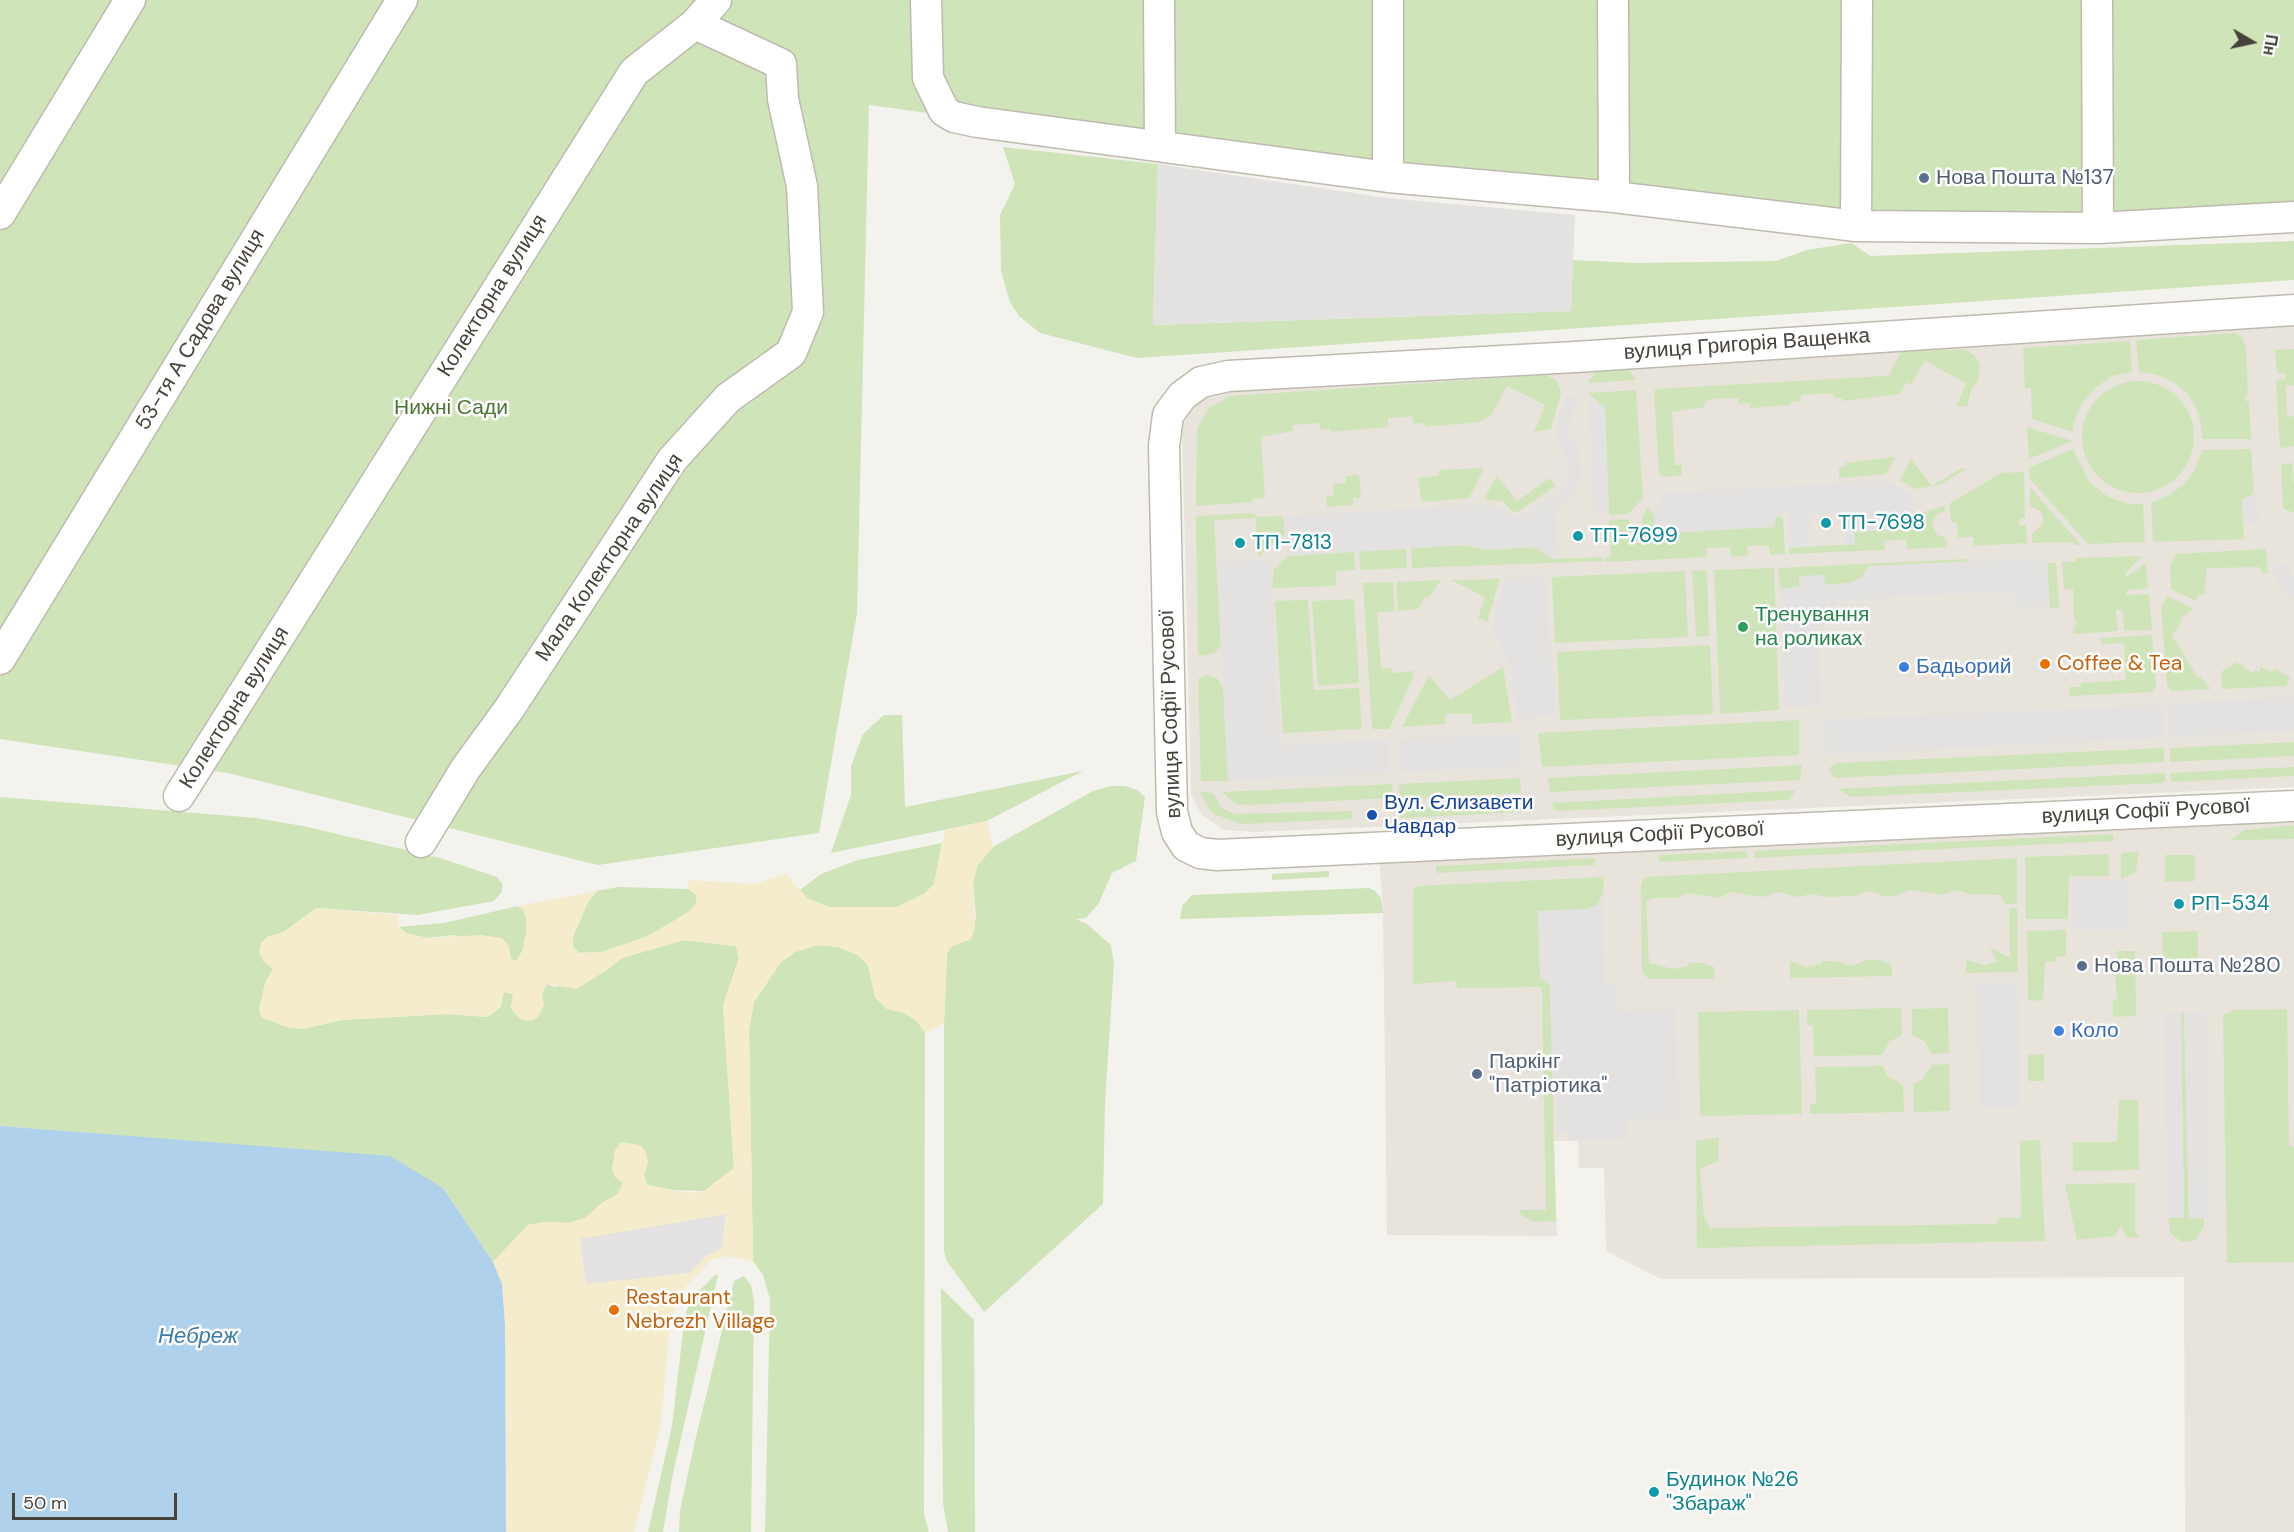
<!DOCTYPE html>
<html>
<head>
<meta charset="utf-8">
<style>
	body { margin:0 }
	#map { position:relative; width:2294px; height:1532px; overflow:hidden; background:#f4f2ec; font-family:"DM Sans",sans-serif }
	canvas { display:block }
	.north { position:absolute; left:2222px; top:12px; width:60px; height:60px; -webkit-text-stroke:4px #fff; paint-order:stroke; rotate:99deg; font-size:16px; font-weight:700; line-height:24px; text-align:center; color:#48433a }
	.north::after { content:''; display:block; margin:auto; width:21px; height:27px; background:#48433a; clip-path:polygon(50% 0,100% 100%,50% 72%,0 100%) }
	.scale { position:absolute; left:12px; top:1493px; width:165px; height:27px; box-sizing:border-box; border:3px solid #48433a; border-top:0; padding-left:8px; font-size:18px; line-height:21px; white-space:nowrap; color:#48433a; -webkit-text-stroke:4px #fff; paint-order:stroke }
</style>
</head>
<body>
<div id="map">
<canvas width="2294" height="1532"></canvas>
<div class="north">Пн</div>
<div class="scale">50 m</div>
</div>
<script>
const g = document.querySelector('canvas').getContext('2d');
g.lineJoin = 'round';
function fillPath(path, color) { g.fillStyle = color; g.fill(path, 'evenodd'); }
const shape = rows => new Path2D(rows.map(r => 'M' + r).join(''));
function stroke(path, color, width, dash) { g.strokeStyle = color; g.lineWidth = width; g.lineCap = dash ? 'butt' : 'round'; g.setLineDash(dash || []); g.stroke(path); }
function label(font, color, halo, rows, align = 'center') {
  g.font = font + ' "DM Sans",sans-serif'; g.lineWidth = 5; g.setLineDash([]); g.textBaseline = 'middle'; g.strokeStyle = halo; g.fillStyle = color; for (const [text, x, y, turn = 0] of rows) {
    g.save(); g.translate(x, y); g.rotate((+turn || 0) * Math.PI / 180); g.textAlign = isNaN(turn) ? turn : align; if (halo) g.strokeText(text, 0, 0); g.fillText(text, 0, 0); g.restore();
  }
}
const residential = shape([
	[2294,319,2294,787,1254,832,1224,830,1202,815,1191,795,1182,427,1193,402,1211,389],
	[2294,811,2294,1532,2185,1532,2184,1277,1661,1279,1606,1251,1604,1168,1579,1168,1578,1141,1554,1141,1557,1236,1387,1235,1383,913,1379,853]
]);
const green = shape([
	[0,0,2294,0,2294,209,1858,219,1167,146,869,105,857,613,819,833,598,865,228,773,0,739],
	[1003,147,1158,164,1153,325,1571,311,1573,260,1634,263,1776,261,1807,250,1851,243,1871,256,2294,241,2294,280,1137,358,1040,333,1019,316,1010,302,1001,271,1000,215,1015,184],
	[2235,333,2242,338,2246,348,2248,396,2245,396,2245,401,2249,401,2251,439,2203,439,2198,412,2188,394,2172,381,2154,374,2139,372,2136,340],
	[2130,341,2132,372,2112,376,2095,388,2082,404,2073,423,2073,432,2032,419,2031,388,2025,388,2023,348],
	[1964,349,1975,356,1980,365,1978,381,1971,390,1967,406,1957,406,1966,383,1925,361,1911,385,1907,382,1899,394,1843,401,1842,398,1835,398,1832,393,1801,395,1801,401,1791,402,1790,405,1750,408,1750,403,1739,404,1738,398,1711,399,1706,401,1704,407,1672,412,1675,465,1682,465,1682,475,1664,477,1659,473,1654,392,1656,389,1884,376,1889,375,1901,352],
	[2294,349,2294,385,2286,386,2287,415,2294,417,2294,446,2280,448,2276,380,2286,379,2285,373,2277,374,2275,350],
	[1627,367,1636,380,1588,383,1596,371],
	[1546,375,1556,380,1561,392,1551,429,1534,432,1545,405,1507,386,1492,414,1479,422,1425,427,1425,423,1414,424,1412,416,1388,419,1388,427,1331,432,1331,429,1320,430,1319,423,1293,425,1293,431,1261,437,1265,498,1252,499,1253,502,1196,506,1197,428,1209,408,1230,396],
	'2082 437a56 56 0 1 1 112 0a56 56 0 1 1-112 0Z',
	[1636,390,1643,498,1628,514,1609,515,1605,408,1588,393],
	[2027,427,2073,441,2029,459],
	[2073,449,2090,483,2110,498,2132,504,2143,504,2145,542,2088,544,2030,479,2029,468],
	[2251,449,2254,494,2242,499,2244,539,2153,542,2151,503,2171,494,2185,483,2194,472,2202,450],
	[1895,457,1886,474,1839,478,1839,467,1844,467,1845,463],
	[1911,459,1932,486,1962,468,1967,469,1939,485,1914,489,1900,480],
	[2292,463,2294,487,2294,512,2285,510,2283,507,2281,464],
	[1484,468,1469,498,1422,502,1418,478,1439,476,1439,470],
	[2024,472,2025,518,2020,519,2019,522,2020,526,2026,525,2027,543,1974,546,1973,537,1958,538,1957,522,1951,522,1949,504,2001,473],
	[1359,475,1361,498,1353,498,1354,505,1327,507,1326,496,1334,495,1333,484,1346,483,1346,476],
	[1497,476,1517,501,1550,478,1555,486,1518,512,1512,511,1504,502,1484,499],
	[2030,487,2081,545,2075,545,2074,542,2032,543,2032,534,2044,522,2041,512,2030,506],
	[1945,506,1945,511,1936,515,1932,525,1937,535,1946,538,1947,547,1907,549,1906,539,1884,541,1885,550,1789,554,1789,548,1854,544,1853,532,1899,529,1903,518],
	[1648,507,1654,515,1655,534,1776,518,1777,515,1783,519,1785,554,1770,555,1769,546,1747,546,1748,556,1731,557,1730,547,1707,548,1707,557,1606,562,1606,557,1611,556,1609,520,1629,519,1631,543,1644,543,1642,517],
	[1252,513,1259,517,1283,516,1285,535,1277,539,1258,557,1256,518,1214,520,1221,645,1215,653,1202,656,1198,654,1196,516],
	[1466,545,1486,550,1535,547,1551,559,1603,557,1604,561,1412,568,1411,548],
	[1406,549,1407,568,1360,570,1359,551],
	[2266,549,2268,573,2261,573,2260,567,2207,568,2204,595,2198,595,2196,601,2171,589,2170,566,2176,554],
	[1354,552,1355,570,1336,571,1336,586,1272,588,1274,569,1288,556],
	[2143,556,2126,572,2126,578,2146,563,2148,588,2127,590,2126,595,2149,594,2152,630,2124,631,2122,610,2116,610,2118,631,2074,634,2073,627,2078,623,2074,619,2073,589,2064,590,2062,562,2075,562,2075,558],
	[1967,559,1967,562,1869,566,1861,578,1850,583,1825,585,1799,576,1800,587,1780,589,1778,568],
	[2047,563,2056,563,2059,607,2050,608],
	[1774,568,1779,710,1720,714,1714,570],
	[1707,570,1709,636,1696,637,1692,571],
	[1685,571,1688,637,1555,643,1552,577],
	[1500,579,1487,622,1478,618,1485,597,1451,580],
	[1441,580,1428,598,1425,597,1418,609,1398,611,1397,582],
	[1393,582,1394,611,1377,613,1381,669,1391,668,1392,673,1414,671,1413,678,1389,729,1372,729,1363,583],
	[2168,596,2193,609,2180,619,2181,623,2172,635,2198,678,2201,677,2211,689,2172,691,2167,685,2161,606],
	[1354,599,1359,683,1318,686,1312,601],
	[1308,600,1314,690,1359,688,1362,729,1283,733,1275,601],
	[2152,635,2156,686,2152,692,2070,696,2069,687,2081,687,2081,683,2126,680,2124,643,2101,644,2101,638],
	[1710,645,1713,714,1560,720,1557,652],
	[2237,662,2253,673,2256,670,2259,672,2261,667,2271,672,2275,669,2290,677,2286,686,2222,689,2221,672],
	[1503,667,1512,722,1472,724,1472,714,1446,714,1445,724,1402,727,1429,675,1450,700],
	[1206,675,1217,678,1223,687,1228,781,1201,781,1198,679],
	[884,715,902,715,905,807,1083,771,987,821,831,853,851,795,851,766,863,734],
	[1799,720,1799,755,1542,767,1538,733],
	[2294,742,2294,756,2170,762,2170,748],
	[2164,748,2164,762,1835,778,1830,772,1831,766,1836,763],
	[1802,765,1800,780,1550,792,1548,778],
	[2294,767,2294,776,2171,782,2170,773],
	[2165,773,2165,781,2162,783,1851,797,1838,789],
	[1520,778,1521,793,1400,799,1399,784],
	[1392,784,1393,798,1247,805,1236,804,1222,792],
	[1111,786,1125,786,1137,790,1145,797,1136,861,1112,873,1099,903,1086,918,1076,919,1087,924,1111,945,1114,964,1105,1103,1103,1204,984,1312,946,1260,944,1250,944,1023,947,953,952,946,971,939,976,916,973,883,977,866,993,847,1093,791],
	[1796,790,1788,800,1559,811,1554,809,1552,803],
	[1200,792,1213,793,1221,807,1234,814,1352,811,1352,819,1241,824,1214,814,1209,809],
	[0,797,256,818,303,826,440,858,497,877,503,885,501,893,494,901,417,915,316,908,284,932,267,937,273,969,265,984,259,1010,303,1029,342,1020,446,1014,488,1017,504,992,513,994,511,1008,542,993,547,984,555,987,604,972,622,958,684,940,736,946,739,958,723,1005,734,1168,704,1191,673,1190,647,1185,644,1175,648,1162,615,1150,612,1170,623,1183,618,1194,602,1203,585,1218,568,1223,545,1222,528,1225,493,1262,443,1188,173,1140,0,1126],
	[1523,803,1520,812,1400,818,1401,809],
	[2294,825,2294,839,2231,840,2245,830],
	[2113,834,2114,841,1754,858,1754,851],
	[942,843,934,884,924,894,897,907,829,907,807,898,800,890,821,874,858,860],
	[1747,851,1747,858,1659,862,1659,855],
	[2139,852,2136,872,2121,879,2121,853],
	[2109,854,2109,876,2069,876,2068,919,2026,919,2025,857],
	[2165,855,2195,855,2195,881,2165,882],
	[1595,858,1595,865,1436,873,1436,866],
	[2017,858,2017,904,2005,904,2000,895,1971,894,1956,890,1941,895,1911,890,1896,896,1884,896,1868,891,1854,896,1827,897,1812,894,1796,897,1779,892,1762,897,1730,892,1719,898,1688,893,1677,898,1655,898,1646,901,1649,963,1674,969,1688,966,1689,963,1703,963,1714,967,1715,979,1649,979,1642,973,1641,883,1646,877],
	[1329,871,1329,877,1272,880,1272,874],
	[1604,877,1603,893,1597,905,1588,909,1538,911,1540,978,1550,985,1556,1221,1534,1222,1521,1215,1519,1210,1546,1210,1542,987,1457,988,1456,981,1413,984,1413,890,1417,886],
	[618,887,688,889,696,895,696,904,687,913,648,936,602,952,579,953,573,947,573,937,588,902,597,891],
	[1369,888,1375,891,1381,898,1383,913,1180,919,1182,906,1192,895],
	[518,906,524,911,526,918,526,933,523,950,516,961,454,935,427,938,406,933,398,927,444,923],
	[2009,908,2017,908,2018,972,1966,973,1966,960,1984,965,1997,962,1990,947,2010,958],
	[2066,930,2066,956,2056,957,2056,962,2045,962,2043,1001,2028,1000,2027,931],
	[2198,931,2198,966,2163,967,2162,932],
	[817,945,838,947,858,955,868,965,875,997,887,1009,904,1013,917,1021,925,1033,924,1514,929,1532,765,1532,770,1299,763,1275,753,1261,749,1030,754,1002,781,962,795,952],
	[2117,951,2135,951,2136,1016,2113,1017,2113,1000,2117,999,2114,959,2118,959],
	[1866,960,1880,960,1891,964,1892,976,1790,978,1790,961,1806,967,1821,964,1822,961,1836,961,1852,966],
	[1901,1008,1902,1035,1889,1042,1882,1055,1814,1056,1813,1026,1807,1025,1807,1010],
	[1948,1008,1949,1053,1932,1054,1924,1041,1912,1035,1912,1009],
	[2287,1009,2289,1146,2294,1147,2294,1262,2227,1263,2223,1015,2234,1010],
	[1799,1010,1802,1114,1700,1116,1698,1012],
	[2184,1012,2189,1218,2204,1218,2204,1226,2195,1240,2187,1242,2182,1242,2171,1234,2168,1218,2184,1218,2181,1013],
	[2044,1054,2044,1081,2028,1081,2028,1055],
	[1949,1064,1950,1111,1914,1112,1913,1084,1921,1081,1932,1065],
	[1883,1066,1887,1076,1903,1085,1904,1112,1810,1114,1810,1104,1816,1104,1815,1067],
	[2119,1100,2138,1100,2139,1170,2073,1171,2073,1142,2117,1142],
	[1719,1137,1718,1161,1700,1169,1704,1216,1710,1228,1997,1224,1999,1218,2021,1218,2020,1141,2040,1140,2045,1241,1697,1248,1696,1141],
	[2135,1183,2135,1232,2140,1237,2127,1238,2121,1225,2115,1236,2077,1240,2065,1184],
	[715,1275,718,1275,672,1478,663,1532,648,1532,672,1426,685,1315,692,1298],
	[744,1276,751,1285,754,1302,751,1532,679,1532,680,1510,695,1441,734,1281],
	[941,1288,974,1320,975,1532,948,1532,943,1503]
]);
const sand = shape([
	[987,821,993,847,977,866,973,883,975,928,971,939,952,946,947,953,944,1023,925,1033,917,1021,904,1013,887,1009,875,997,868,965,858,955,838,947,817,945,795,952,781,962,754,1002,749,1030,753,1261,726,1256,711,1260,683,1290,674,1311,669,1334,661,1424,634,1532,506,1532,505,1325,502,1284,493,1262,528,1225,545,1222,568,1223,585,1218,602,1203,618,1194,623,1183,615,1177,612,1170,615,1150,621,1142,640,1145,646,1152,648,1162,644,1175,647,1185,689,1193,704,1191,734,1168,723,1005,739,958,736,946,684,940,622,958,604,972,576,989,547,984,542,993,544,1005,538,1017,531,1021,521,1020,516,1015,511,1008,513,994,509,992,504,992,501,1007,488,1017,446,1014,342,1020,303,1029,289,1028,261,1017,259,1010,265,983,273,969,263,961,259,952,261,943,267,937,284,932,316,908,398,915,399,927,406,933,426,938,481,935,502,938,509,946,511,960,516,961,523,950,526,933,526,918,524,911,518,906,597,891,588,902,579,921,573,937,573,947,579,953,602,952,648,936,687,913,696,904,696,895,688,889,689,880,754,884,786,874,807,898,829,907,897,907,924,894,934,884,945,830]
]);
const parking = shape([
	[1158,164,1387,198,1575,215,1571,311,1153,325],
	[1567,395,1577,396,1568,432,1580,453,1582,478,1571,497,1556,509,1559,558,1551,559,1535,547,1486,550,1466,545,1288,556,1283,516,1482,504,1501,508,1511,516,1519,517,1534,508,1564,488,1569,478,1570,471,1557,436,1558,417],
	[1588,396,1605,408,1609,511,1594,511],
	[1881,480,1893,483,1912,494,1913,514,1903,518,1900,529,1854,532,1855,544,1844,545,1840,513,1811,514,1809,546,1789,548,1788,517,1791,516,1782,511,1777,515,1774,527,1655,534,1654,515,1663,493],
	[2256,494,2259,523,2243,524,2242,499],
	[2047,558,2049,607,2016,608,2016,598,2007,592,1894,597,1841,602,1833,605,1819,628,1822,706,1785,708,1780,589,1800,587,1799,576,1824,575,1826,585,1850,583,1861,578,1869,566],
	[1270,559,1280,745,1389,739,1390,773,1228,781,1217,562],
	[2289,563,2294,576,2294,599,2287,594,2274,576,2273,565],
	[1546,577,1555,714,1518,720,1510,667,1493,629,1495,612,1505,578],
	[2294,697,2294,731,2170,737,2168,703],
	[2162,705,2163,738,1825,755,1824,719],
	[1519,733,1523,765,1501,768,1401,772,1400,739],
	[2073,880,2129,880,2130,930,2072,930],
	[1603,893,1606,984,1617,983,1618,1011,1676,1009,1679,1119,1627,1120,1627,1139,1569,1141,1568,1132,1558,1132,1558,1090,1553,1089,1550,985,1540,978,1538,911,1588,909,1597,905],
	[1977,984,2018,984,2020,1108,1979,1109],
	[2184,1012,2206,1012,2208,1219,2189,1218],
	[2163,1013,2181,1013,2184,1218,2168,1218],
	[726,1214,722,1249,707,1255,689,1273,586,1284,580,1239]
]);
const water = shape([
	[0,1126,390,1156,443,1188,493,1262,502,1284,505,1325,506,1532,0,1532]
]);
const minor = shape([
	[926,0,928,78,944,111,954,117,977,122,1388,177,1614,197,1856,226,2098,228,2294,217],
	[1159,0,1160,145],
	[1613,0,1614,197],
	[2097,0,2098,228],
	[1388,177,1388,0],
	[0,214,130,0],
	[1856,226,1857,0],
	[2294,310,1575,357,1228,376,1201,382,1182,396,1168,415,1164,446,1172,812,1177,832,1186,846,1200,853,1217,855,2294,806],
	[0,659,402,0],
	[179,796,634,72,695,24,716,0],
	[421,842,466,768,509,709,672,460,728,398,791,353,808,312,802,186,783,99,781,64,695,24]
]);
const markers = [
	[1924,178,6,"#5c6f8a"],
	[1826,523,6,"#0f9aa8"],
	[1578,536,6,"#0f9aa8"],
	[1240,543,6,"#0f9aa8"],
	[1743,627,6,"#2e9e5b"],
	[2045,664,6,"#e8710a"],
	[1904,667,6,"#3f7fe0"],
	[1372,815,6,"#1a4fb4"],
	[2179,904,6,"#0f9aa8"],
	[2082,966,6,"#5c6f8a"],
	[2059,1031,6,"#3f7fe0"],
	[1477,1074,6,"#5c6f8a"],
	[614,1310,6,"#e8710a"],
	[1654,1492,6,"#0f9aa8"]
];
const serviceNames = [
	["Нова Пошта №137",1936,178],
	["Нова Пошта №280",2094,966],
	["Паркінг",1489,1062],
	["\"Патріотика\"",1489,1086]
];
const streetNames = [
	["Колекторна вулиця",493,296,-58],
	["53-тя А Садова вулиця",201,330,-59],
	["вулиця Григорія Ващенка",1747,345,-4],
	["Мала Колекторна вулиця",610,558,-56],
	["Колекторна вулиця",235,708,-58],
	["вулиця Софії Русової",1171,714,-92],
	["вулиця Софії Русової",2146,812,-3],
	["вулиця Софії Русової",1660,835,-3]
];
const parkNames = [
	["Нижні Сади",451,408]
];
const cultureNames = [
	["ТП-7698",1838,523],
	["ТП-7699",1590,536],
	["ТП-7813",1252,543],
	["РП-534",2191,904],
	["Будинок №26",1666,1480],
	["\"Збараж\"",1666,1504]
];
const leisureNames = [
	["Тренування",1755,615],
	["на роликах",1755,639]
];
const foodNames = [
	["Coffee & Tea",2057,664],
	["Restaurant",626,1298],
	["Nebrezh Village",626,1322]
];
const shopNames = [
	["Бадьорий",1916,667],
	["Коло",2071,1031]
];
const transitNames = [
	["Вул. Єлизавети",1384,803],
	["Чавдар",1384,827]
];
const waterNames = [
	["Небреж",198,1337]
];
fillPath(residential, '#e8e4db');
fillPath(green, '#d0e4b9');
fillPath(sand, '#f4eccd');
fillPath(parking, '#e4e2e0');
fillPath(water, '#afd1eb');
stroke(minor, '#bfbaaf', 33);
stroke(minor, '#fff', 30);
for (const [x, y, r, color] of markers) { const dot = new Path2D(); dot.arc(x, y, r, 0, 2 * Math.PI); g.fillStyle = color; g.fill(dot); stroke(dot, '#fff', 2); }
label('21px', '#4e5e75', '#fff', serviceNames, 'left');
label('21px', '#48433a', '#fff', streetNames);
label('21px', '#4b7632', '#fff', parkNames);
label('21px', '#0d838f', '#fff', cultureNames, 'left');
label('21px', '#27864d', '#fff', leisureNames, 'left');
label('21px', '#c56008', '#fff', foodNames, 'left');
label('21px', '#366cbe', '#fff', shopNames, 'left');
label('21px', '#164399', '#fff', transitNames, 'left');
label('italic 22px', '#3c7bab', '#fff', waterNames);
</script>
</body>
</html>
